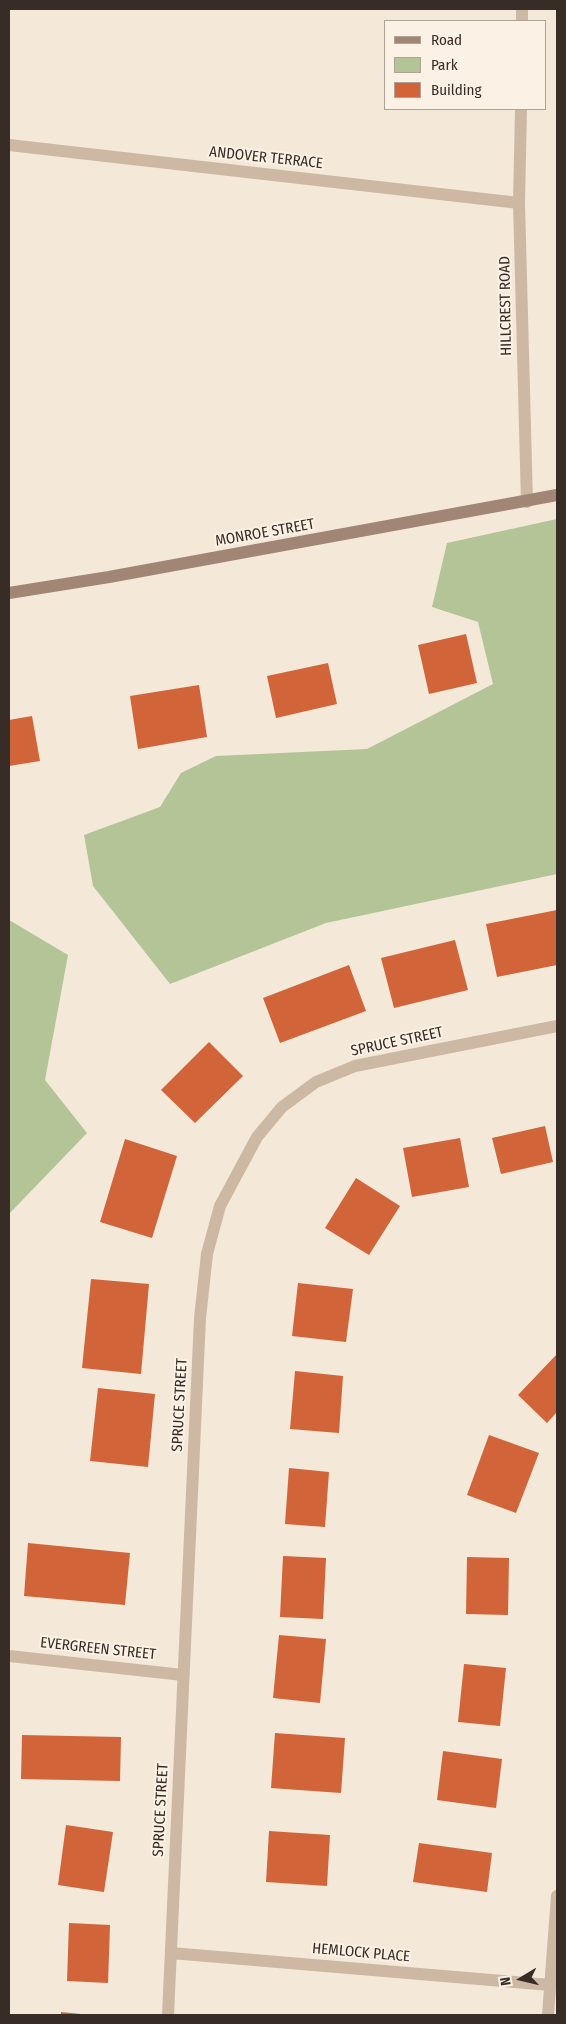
<!DOCTYPE html>
<html>
<head>
<meta charset="utf-8">
<style>
	body { margin:0 }
	#map { position:relative; width:566px; height:2024px; overflow:hidden; background:#f4e8d9; font-family:"Fira Sans Condensed",sans-serif }
	canvas { display:block }
	.frame { position:absolute; inset:0; border:10px solid #372c26; pointer-events:none }
	.legend { position:absolute; left:384px; top:20px; width:162px; height:90px; box-sizing:border-box; background:#fbf2e5; border:1px solid #ada399; margin:0; padding:6px 9px; list-style:none; font-size:15px; color:#372c26 }
	.legend li { display:flex; align-items:center; gap:10px; height:25px }
	.legend b { width:25px; border:1px solid #ada399 }
	.north { position:absolute; left:496px; top:1954px; width:50px; height:50px; -webkit-text-stroke:4px #fbf2e5; paint-order:stroke; rotate:261deg; font-size:14px; font-weight:700; line-height:20px; text-align:center; color:#372c26 }
	.north::after { content:''; display:block; margin:auto; width:18px; height:22px; background:#372c26; clip-path:polygon(50% 0,100% 100%,50% 72%,0 100%) }
</style>
</head>
<body>
<div id="map">
<canvas width="566" height="2024"></canvas>
<div class="frame"></div>
<ul class="legend">
<li><b style="height:6px;background:#a18675"></b>Road</li>
<li><b style="height:14px;background:#b3c497"></b>Park</li>
<li><b style="height:14px;background:#d16439"></b>Building</li>
</ul>
<div class="north">N</div>
</div>
<script>
const g = document.querySelector('canvas').getContext('2d');
g.lineJoin = 'round';
function fillPath(path, color) { g.fillStyle = color; g.fill(path, 'evenodd'); }
const shape = rows => new Path2D(rows.map(r => 'M' + r).join(''));
function stroke(path, color, width, dash) { g.strokeStyle = color; g.lineWidth = width; g.lineCap = dash ? 'butt' : 'round'; g.setLineDash(dash || []); g.stroke(path); }
function label(font, color, halo, rows, align = 'center') {
  g.font = font + ' "Fira Sans Condensed",sans-serif'; g.lineWidth = 4; g.setLineDash([]); g.textBaseline = 'middle'; g.strokeStyle = halo; g.fillStyle = color; for (const [text, x, y, turn = 0] of rows) {
    g.save(); g.translate(x, y); g.rotate((+turn || 0) * Math.PI / 180); g.textAlign = isNaN(turn) ? turn : align; if (halo) g.strokeText(text, 0, 0); g.fillText(text, 0, 0); g.restore();
  }
}
const green = shape([
	[557,519,557,874,326,923,170,984,93,886,84,835,160,807,181,773,216,756,367,749,493,684,478,622,432,607,447,543],
	[9,920,68,955,45,1080,87,1133,9,1214]
]);
const building = shape([
	[466,634,477,683,429,694,418,645],
	[328,663,337,704,276,718,267,676],
	[199,685,207,737,138,749,130,696],
	[32,716,40,761,9,766,9,720],
	[557,910,557,965,497,977,486,924],
	[455,940,468,990,394,1008,381,958],
	[349,965,366,1011,280,1043,263,998],
	[209,1042,243,1076,195,1123,161,1090],
	[545,1126,553,1162,501,1174,492,1138],
	[460,1138,469,1187,412,1197,403,1148],
	[125,1139,177,1156,152,1238,100,1222],
	[356,1178,400,1206,369,1255,325,1228],
	[91,1279,149,1284,141,1374,82,1368],
	[298,1283,353,1289,346,1342,292,1336],
	[557,1354,557,1412,547,1423,518,1395],
	[295,1371,343,1376,339,1433,290,1429],
	[98,1388,155,1394,148,1467,90,1461],
	[489,1435,539,1453,516,1513,467,1495],
	[289,1468,329,1472,325,1527,285,1524],
	[28,1543,130,1553,125,1605,24,1596],
	[283,1556,326,1558,323,1619,280,1617],
	[467,1557,509,1558,508,1615,466,1614],
	[279,1635,326,1639,320,1703,273,1698],
	[464,1664,506,1668,500,1726,458,1722],
	[275,1733,345,1738,341,1793,271,1788],
	[22,1735,121,1737,120,1781,21,1779],
	[443,1751,502,1759,496,1808,437,1800],
	[66,1825,113,1832,104,1892,58,1885],
	[269,1831,330,1835,327,1886,266,1882],
	[419,1843,492,1853,487,1892,413,1882],
	[69,1923,110,1925,108,1983,67,1981],
	[61,2012,81,2014,81,2015,61,2015]
]);
const minor = shape([
	[522,21,522,9],
	[521,109,519,203,527,502],
	[9,145,519,203],
	[9,1656,183,1675],
	[171,1953,550,1985],
	[168,2015,200,1318,207,1254,220,1206,257,1137,282,1107,316,1082,355,1066,557,1026],
	[548,2015,557,1896]
]);
const secondary = shape([
	[9,593,109,577,557,495]
]);
const streetNames = [
	["ANDOVER TERRACE",266,158,6],
	["HILLCREST ROAD",506,306,-91],
	["MONROE STREET",265,533,-10],
	["SPRUCE STREET",397,1042,-12],
	["SPRUCE STREET",180,1405,-87],
	["EVERGREEN STREET",98,1649,6],
	["SPRUCE STREET",161,1810,-87],
	["HEMLOCK PLACE",361,1953,5]
];
fillPath(green, '#b3c497');
fillPath(building, '#d16439');
stroke(minor, '#cdb8a3', 12);
stroke(secondary, '#a18675', 12);
label('15px', '#372c26', '#fbf2e5', streetNames);
</script>
</body>
</html>
